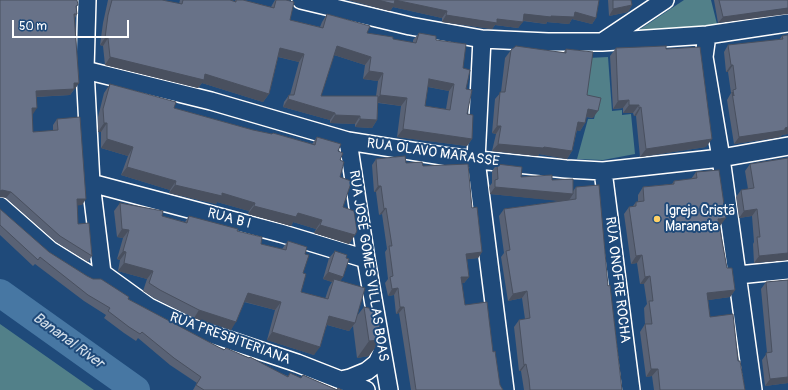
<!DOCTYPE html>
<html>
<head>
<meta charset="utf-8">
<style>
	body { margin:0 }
	#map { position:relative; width:788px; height:390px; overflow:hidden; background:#1f4a7a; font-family:Pangolin,sans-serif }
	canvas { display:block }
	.scale { position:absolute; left:12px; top:20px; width:117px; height:18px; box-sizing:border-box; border:2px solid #fff; border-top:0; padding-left:5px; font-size:12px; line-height:14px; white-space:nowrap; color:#fff; -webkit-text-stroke:3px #1f4a7a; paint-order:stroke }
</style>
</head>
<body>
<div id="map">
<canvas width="788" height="390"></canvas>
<div class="scale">50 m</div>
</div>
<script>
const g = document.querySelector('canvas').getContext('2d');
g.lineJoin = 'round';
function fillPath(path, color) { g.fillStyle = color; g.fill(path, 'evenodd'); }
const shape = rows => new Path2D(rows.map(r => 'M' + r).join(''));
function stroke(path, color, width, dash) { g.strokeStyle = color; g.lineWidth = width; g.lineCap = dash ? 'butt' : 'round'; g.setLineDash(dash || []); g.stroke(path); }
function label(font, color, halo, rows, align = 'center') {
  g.font = font + ' Pangolin,sans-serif'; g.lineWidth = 4; g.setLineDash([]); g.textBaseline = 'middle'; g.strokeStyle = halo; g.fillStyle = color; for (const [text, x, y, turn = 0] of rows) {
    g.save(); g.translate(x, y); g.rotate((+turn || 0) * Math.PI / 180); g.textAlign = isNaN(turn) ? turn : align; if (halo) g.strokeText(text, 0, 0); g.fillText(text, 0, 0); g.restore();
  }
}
const green = shape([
	[684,0,711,0,718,28,633,34],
	[608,57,612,111,622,110,622,115,631,114,635,154,603,160,577,159,588,119,594,119,597,105,582,102,588,58],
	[0,324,10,331,94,390,0,390]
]);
const river = shape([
	[0,293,136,390]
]);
const minor = shape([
	[87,0,85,70,91,183,102,273,149,307,190,327,297,363,366,390],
	[301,0,410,26,482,39,548,42,602,42,707,35,788,23],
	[707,35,704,57,721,158,753,390],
	[482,39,476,160,505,390],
	[602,42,665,0],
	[85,70,211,101,348,141,449,157,566,169,603,171,721,158,788,146],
	[348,141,366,259,389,390],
	[603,171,631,390],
	[91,183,280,233,366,259],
	[0,206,50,250,87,273,93,276,102,273],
	[738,275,788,270],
	[341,380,350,378,367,371,377,363,382,352]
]);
const wall = shape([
	[0,0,76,7,77,14,75,18,79,83,70,95,36,97,33,114,32,114,33,132,53,131,53,125,57,119,82,205,77,205,78,224,92,256,88,262,56,242,6,198],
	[108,0,162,0,179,4,180,0,230,0,235,1,235,0,243,0,271,7,272,5,275,0,286,0,290,20,320,27,322,22,327,14,367,33,393,39,413,43,413,40,419,33,436,40,463,68,466,89,467,114,472,139,467,146,397,137,401,106,378,103,377,120,372,128,355,127,355,124,330,123,330,120,283,107,284,102,289,95,290,95,299,62,278,57,269,94,263,102,202,83,198,88,105,65,103,46,100,45,103,23],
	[334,55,365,65,363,79,378,81,376,96,321,96],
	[428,87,449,91,446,109,425,106],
	[348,0,599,0,596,18,592,24,572,19,569,24,547,22,546,24,523,21,518,28,495,25,492,29,442,22,442,18,393,7,390,11],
	[608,0,631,0,632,5,628,12,609,16],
	[714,0,788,0,718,23],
	[788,35,788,134,782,135,780,137,768,139,734,144,727,100,731,93,728,72,726,72,724,52,728,45,779,40,782,36],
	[616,48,666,49,706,147,640,157,636,116,634,116,633,113,623,113,623,108,613,109,610,56],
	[566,49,587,95,593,118,586,117,585,123,580,131,577,130,572,151,567,159,539,154,538,156,492,151,496,134,492,133,495,99,501,92,505,58,511,50,564,52],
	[110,84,174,108,253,130,272,134,273,133,312,144,317,137,338,151,340,160,340,177,343,207,355,235,349,244,314,233,316,229,293,222,291,226,248,214,249,211,217,202,216,204,169,193,170,190,121,175,128,156,101,148,101,132,98,132,98,117,104,93],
	[788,158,788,260,754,263,753,244,754,242,752,216,739,218,736,197,741,190,748,189,745,171,750,164],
	[376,159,406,163,423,166,472,208,482,252,478,258,467,259,469,277,464,283,461,283,465,305,493,352,500,385,503,390,411,390,399,313,396,314,394,295,388,296,385,283,388,279,385,252,387,249,382,214,379,215,376,192,374,192,372,165],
	[497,164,521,177,552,180,573,191,576,187,608,286,622,390,524,390,521,371,519,371,514,327,519,320,525,319,522,298,508,301,501,257,504,253,499,216,504,209,563,201,490,194,489,187,492,183,492,171],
	[696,172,720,226,719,226,727,268,735,290,730,297,708,300,710,317,738,361,745,390,654,390,652,376,646,377,640,332,645,324,644,308,647,304,644,284,640,284,637,263,631,264,624,214,629,207,633,206,636,202,638,202,638,195,643,187,672,184,674,181,691,179],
	[120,203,162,216,185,222,189,216,237,231,261,244,282,249,288,241,305,254,301,292,325,299,329,287,332,282,323,279,329,258,335,251,346,258,343,277,340,281,356,317,364,307,378,310,369,356,357,358,353,326,349,331,327,325,314,355,267,340,275,310,244,302,231,330,194,318,154,298,143,291,147,279,118,271,120,260,117,259,123,238,117,237,114,211],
	[0,209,49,252,87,276,128,299,224,350,288,376,290,373,301,378,303,375,337,390,338,388,342,390,193,390,197,383,170,365,138,338,136,341,124,333,104,318,106,315,84,301,35,264,33,266,0,235],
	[788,280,788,383,765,386,762,360,767,353,761,289,766,282]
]);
const shadedWall = shape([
	[348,0,395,0,447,11,442,18,393,7,390,11],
	[632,5,628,12,609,16,613,9],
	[788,8,788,14,718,23,723,17],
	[575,12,596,18,592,24,572,19,569,24,547,22,546,24,519,20,524,14],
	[446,15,497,19,523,22,518,28,495,25,492,29,442,22],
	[105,38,108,38,103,46,100,45],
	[337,46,371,57,365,65,331,54],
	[280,48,304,54,299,62,275,56],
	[110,57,205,74,269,94,263,102,202,83,198,88,105,65],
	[731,65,733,65,728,72,726,72],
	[369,71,383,73,378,81,363,79],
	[429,79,454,84,449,91,424,86],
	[74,83,79,83,75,89,70,89],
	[74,89,70,95,32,97,36,91],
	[380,95,407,98,401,106,375,102],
	[288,99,335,113,330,120,283,107],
	[629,100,623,108,613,109,618,101],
	[629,105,639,105,633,113,623,113],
	[641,107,636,116,634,116,639,108],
	[32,108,37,108,33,114,27,114],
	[588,109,598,111,593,118,583,116],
	[335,115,360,116,355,124,330,123],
	[360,119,377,120,372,128,355,127],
	[578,122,585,123,580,131,573,130],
	[104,123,107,123,101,132,98,132],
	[497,126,501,126,496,134,492,133],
	[788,127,788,134,782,135,780,137,768,139,734,144,739,137],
	[403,129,472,139,467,146,397,137],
	[107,139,133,147,128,156,101,148],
	[712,139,706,147,640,157,646,149],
	[498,144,544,147,572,151,567,159,539,154,538,156,492,151],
	[127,167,176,181,170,190,121,175],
	[175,185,222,193,255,203,249,211,217,202,216,204,169,193],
	[378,186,381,186,376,192,374,192],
	[495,187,573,194,568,202,490,194],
	[2,190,11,192,6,198,0,197,0,191],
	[77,199,86,199,82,205,73,206],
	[254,206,298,213,322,220,316,229,293,222,291,226,248,214],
	[386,208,382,214,379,215,384,209],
	[757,209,752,216,739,218,744,211],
	[726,218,720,226,713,227,718,219],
	[320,225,355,235,349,244,314,233],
	[122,229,129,230,123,238,117,237],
	[123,251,126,252,120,260,117,259],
	[482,252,478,258,462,260,466,254],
	[788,253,788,260,754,263,759,256],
	[642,255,637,263,631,264,636,256],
	[124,263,153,271,147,279,118,271],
	[328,272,343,277,338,284,334,279,332,282,323,279],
	[650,276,644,284,640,284,645,277],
	[461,277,469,277,464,283,456,284],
	[398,288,394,295,388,296,392,289],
	[735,290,730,297,702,301,707,293],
	[527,291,522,298,508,301,513,294],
	[248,293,281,302,275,310,242,301],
	[400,307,404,307,399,313,396,314],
	[199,310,236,322,231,330,194,318],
	[329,316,355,323,349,331,324,324],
	[272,332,320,347,314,355,267,340],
	[381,340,369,356,357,358,369,341],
	[526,364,521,371,519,371,524,365],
	[651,369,658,369,652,376,646,377],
	[788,377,788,383,765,386,770,379]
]);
const building = shape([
	[0,0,77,0,78,5,76,6,77,14,74,14,79,83,74,83,74,89,36,91,37,108,32,108,33,132,58,130,57,119,80,117,86,199,77,199,78,224,89,223,92,256,60,236,11,192,2,190,0,191,0,0],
	[112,0,162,0,182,4,183,0,230,0,236,2,236,0,243,0,274,8,276,0,286,0,294,2,290,20,323,28,327,14,370,26,367,33,393,37,393,39,416,43,419,33,436,36,436,40,466,44,463,68,470,70,466,89,472,90,467,114,473,115,472,139,403,129,407,98,380,95,383,73,369,71,371,57,337,46,321,96,378,96,377,120,360,119,360,116,335,115,335,113,288,99,289,95,294,95,304,54,280,48,269,94,205,74,204,80,110,57,108,38,105,38,108,15,112,0],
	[429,79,454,84,450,110,425,106,429,79],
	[378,0,599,0,596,18,575,12,574,17,551,16,551,17,524,14,523,22,497,19,497,23,446,15,447,11,395,0,394,4,378,0],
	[613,0,631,0,632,5,613,9,613,0],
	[719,0,788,0,788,8,723,17,719,0],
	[788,35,788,127,785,128,785,130,773,132,739,137,732,92,734,96,733,90,736,89,733,65,731,65,728,45,783,39,782,36,788,35],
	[516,46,566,53,566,49,593,52,587,95,601,98,598,111,588,109,585,123,578,122,572,151,544,147,543,148,498,144,501,126,497,126,500,92,505,92,511,50,516,46],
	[666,46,666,49,700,47,712,139,646,149,641,107,639,108,639,105,629,105,629,100,618,101,616,48,666,46],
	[110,84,176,102,174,108,253,130,272,134,273,133,315,145,317,137,341,144,338,151,343,153,340,160,344,162,340,177,351,181,351,183,343,207,354,211,357,231,355,235,320,225,322,220,298,213,296,217,254,206,255,203,222,193,222,196,175,185,176,181,127,167,133,147,107,139,107,123,104,123,103,109,110,84],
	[405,156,406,163,422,162,423,166,468,164,472,208,477,207,482,252,466,254,469,277,461,277,465,305,487,302,493,352,495,351,500,385,503,390,416,390,404,307,400,307,398,288,392,289,390,277,393,276,389,246,392,246,386,208,384,209,381,186,378,186,376,159,405,156],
	[788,158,788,253,759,256,757,237,760,237,757,209,744,211,741,190,754,188,750,164,788,158],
	[497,164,522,167,521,177,552,175,552,180,573,179,573,194,495,187,495,180,498,179,497,164],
	[719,170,726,218,718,219,727,268,732,268,735,290,707,293,710,317,733,314,738,361,740,361,745,390,660,390,658,369,651,369,645,324,652,324,649,301,653,301,650,276,645,277,642,255,636,256,629,207,636,206,636,202,644,201,643,187,674,184,674,181,697,178,696,172,719,170],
	[599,185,608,286,610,285,622,390,530,390,529,379,526,364,524,365,519,320,530,318,527,291,513,294,506,251,510,250,504,209,576,199,576,187,599,185],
	[120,203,163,211,162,216,187,223,189,216,238,229,237,231,262,237,261,244,286,250,288,241,307,247,305,254,309,255,303,273,306,274,301,292,328,299,334,279,365,288,355,323,329,316,320,347,272,332,281,302,248,293,236,322,199,310,160,290,149,283,153,271,124,263,126,252,123,251,129,230,122,229,120,203],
	[0,209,49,252,87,276,93,279,101,279,129,297,128,299,224,350,226,348,249,358,250,357,288,377,290,373,301,378,303,375,337,390,338,388,342,390,204,390,196,385,201,377,174,358,142,332,140,334,129,327,108,311,110,308,88,295,40,257,38,260,0,225,0,209],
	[335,251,347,255,346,258,349,259,343,277,328,272,335,251],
	[788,280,788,377,770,379,766,353,772,352,766,282,788,280],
	[364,307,378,310,381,338,381,340,369,341,364,307]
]);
const markers = [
	[657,219,4,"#ffd166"]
];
const streetNames = [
	["RUA OLAVO MARASSE",433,153,8],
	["RUA B I",229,219,15],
	["RUA JOSÉ GOMES VILLAS BOAS",368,266,81],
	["RUA ONOFRE ROCHA",617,280,83],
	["RUA PRESBITERIANA",230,339,20]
];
const poiNames = [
	["Igreja Cristã",665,211],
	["Maranata",665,227]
];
const waterNames = [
	["Bananal River",68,341,36]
];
fillPath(green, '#528089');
stroke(river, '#4777a3', 28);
stroke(minor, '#fff', 20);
stroke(minor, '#1f4a7a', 17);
fillPath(wall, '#596275');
fillPath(shadedWall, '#49505f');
fillPath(building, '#687288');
stroke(building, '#49505f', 1);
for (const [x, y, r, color] of markers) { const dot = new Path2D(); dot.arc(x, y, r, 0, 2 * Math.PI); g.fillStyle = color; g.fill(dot); stroke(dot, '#1f4a7a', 1.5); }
label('14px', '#fff', '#1f4a7a', streetNames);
label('14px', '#fff', '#1f4a7a', poiNames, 'left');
label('italic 15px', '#d1dde8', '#1f4a7a', waterNames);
</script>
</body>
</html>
